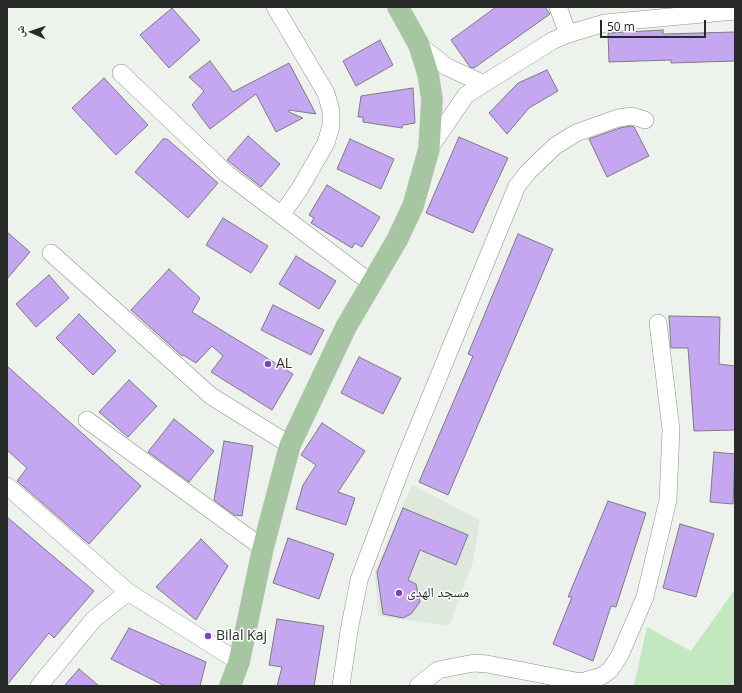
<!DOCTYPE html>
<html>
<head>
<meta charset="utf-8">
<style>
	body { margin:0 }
	#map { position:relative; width:742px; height:693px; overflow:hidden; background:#eef2ed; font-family:"Open Sans","Noto Naskh Arabic",sans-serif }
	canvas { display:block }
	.frame { position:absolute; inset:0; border:8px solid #282a28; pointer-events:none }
	.north { position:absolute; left:12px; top:12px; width:40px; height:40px; -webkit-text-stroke:3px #fff; paint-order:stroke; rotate:272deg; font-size:11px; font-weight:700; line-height:16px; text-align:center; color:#282a28 }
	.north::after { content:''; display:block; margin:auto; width:14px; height:18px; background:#282a28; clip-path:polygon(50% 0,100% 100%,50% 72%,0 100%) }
	.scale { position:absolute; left:600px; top:20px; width:106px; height:18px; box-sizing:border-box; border:2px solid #282a28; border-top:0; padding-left:5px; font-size:12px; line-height:14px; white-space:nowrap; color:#282a28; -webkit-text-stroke:3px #fff; paint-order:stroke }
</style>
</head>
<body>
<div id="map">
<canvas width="742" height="693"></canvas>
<div class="frame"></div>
<div class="north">ش</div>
<div class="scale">50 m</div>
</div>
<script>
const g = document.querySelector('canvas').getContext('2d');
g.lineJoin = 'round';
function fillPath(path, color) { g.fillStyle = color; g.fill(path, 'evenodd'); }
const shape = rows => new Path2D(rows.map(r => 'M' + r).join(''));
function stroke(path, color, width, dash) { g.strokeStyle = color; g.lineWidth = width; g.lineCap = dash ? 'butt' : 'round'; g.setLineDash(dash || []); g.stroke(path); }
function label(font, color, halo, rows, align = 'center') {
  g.font = font + ' "Open Sans","Noto Naskh Arabic",sans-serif'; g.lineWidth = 3; g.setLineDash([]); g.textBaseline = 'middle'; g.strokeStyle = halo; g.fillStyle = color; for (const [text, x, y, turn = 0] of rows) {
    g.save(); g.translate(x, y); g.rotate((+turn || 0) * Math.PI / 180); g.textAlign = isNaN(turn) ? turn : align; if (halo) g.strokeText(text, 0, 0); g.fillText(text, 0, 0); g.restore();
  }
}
const built = shape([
	[412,485,480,520,473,562,450,624,443,625,378,616,375,571]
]);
const green = shape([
	[735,589,735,686,634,686,647,627,691,651]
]);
const building = shape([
	[496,7,545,7,550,14,474,68,470,67,451,40,496,7],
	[172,8,200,40,169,68,140,35,172,8],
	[663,30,663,34,735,32,735,61,671,63,671,60,609,62,608,33,663,30],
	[380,40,393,65,356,86,343,61,380,40],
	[210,61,233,92,289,63,316,114,289,110,289,112,303,118,276,132,256,94,210,129,192,105,204,91,189,77,210,61],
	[547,70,558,91,529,108,507,134,489,113,518,83,547,70],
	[104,78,148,125,116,155,72,108,104,78],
	[413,88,415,123,403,125,402,128,363,122,363,117,358,117,361,96,413,88],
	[631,126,634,127,649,156,607,177,589,139,620,128,631,126],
	[248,136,280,164,261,187,227,160,248,136],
	[459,137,508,158,473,233,426,213,459,137],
	[163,139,167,139,218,183,188,218,135,172,163,139],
	[350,139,394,159,381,189,337,169,350,139],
	[327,185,380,217,362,247,355,243,352,248,311,223,314,218,309,215,327,185],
	[223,218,268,246,251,273,206,245,223,218],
	[7,232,30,252,7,279,7,232],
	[518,234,553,249,448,495,419,482,473,356,468,354,518,234],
	[296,256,336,281,319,309,279,284,296,256],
	[169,269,200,298,192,312,293,374,272,410,211,372,223,356,212,346,196,363,183,355,182,356,131,310,169,269],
	[49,275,69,298,36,327,16,304,49,275],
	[273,305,324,330,311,355,261,330,273,305],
	[79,314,116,351,93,375,56,338,79,314],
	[669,316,720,317,719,364,735,366,735,430,694,431,688,348,671,348,669,316],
	[359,357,401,378,383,414,341,393,359,357],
	[7,366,141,486,89,544,17,481,27,468,7,450,7,366],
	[129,380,157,406,128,437,99,412,129,380],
	[174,419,214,451,189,482,148,452,174,419],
	[322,423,365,451,338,492,355,498,346,525,296,509,303,485,316,465,301,455,322,423],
	[224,441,253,446,242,516,234,515,214,500,224,441],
	[714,452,735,454,733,504,710,502,714,452],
	[608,501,646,513,616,607,611,606,593,661,553,644,572,597,568,597,608,501],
	[403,508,468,535,456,565,420,550,408,580,416,584,420,602,411,614,403,618,383,614,377,572,403,508],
	[7,517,94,591,54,638,49,633,7,685,7,517],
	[680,524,714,534,696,597,663,588,680,524],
	[288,538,334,554,319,599,273,583,288,538],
	[201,539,228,566,196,620,156,587,201,539],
	[277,619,324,626,314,686,277,686,282,667,269,665,277,619],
	[129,628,206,662,200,686,165,686,111,659,129,628],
	[79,669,99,686,64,686,79,669]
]);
const minor = shape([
	[275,7,326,93,331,111,331,126,326,143,299,190,282,214],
	[558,7,568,34],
	[419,45,447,67,482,83],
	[121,73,227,174,371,283],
	[429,149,466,95,552,41,568,34,605,23,735,11],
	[51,253,211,396,290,445],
	[87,420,263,548],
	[7,486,128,592,239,662],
	[39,686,94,619,128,592],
	[341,686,349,631,359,580,404,461,517,186,528,172,555,146,576,133,618,118,632,116,645,120],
	[418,686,438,670,474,663,487,664,581,682,602,676,610,670,620,655,645,597,668,500,671,429,658,323]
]);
const major = shape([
	[230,686,239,662,263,548,290,445,346,327,397,240,413,206,429,149,432,99,428,74,419,45,398,7]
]);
const markers = [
	[268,364,4,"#7c44bb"],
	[399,593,4,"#7c44bb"],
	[208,636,4,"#7c44bb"]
];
const poiNames = [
	["AL",276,364],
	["مسجد الهدى",407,593],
	["Bilal Kaj",216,636]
];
fillPath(built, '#dfe8dd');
fillPath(green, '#c3e7be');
fillPath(building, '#c4a6f1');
stroke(building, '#7d7b80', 1);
stroke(minor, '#8c8f8b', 18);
stroke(major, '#cbcccb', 22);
stroke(minor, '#fff', 17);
stroke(major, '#a6c6a2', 21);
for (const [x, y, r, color] of markers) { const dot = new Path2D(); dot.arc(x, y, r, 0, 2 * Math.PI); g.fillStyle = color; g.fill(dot); stroke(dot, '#fff', 1.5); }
label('14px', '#282a28', '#fff', poiNames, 'left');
</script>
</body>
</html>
